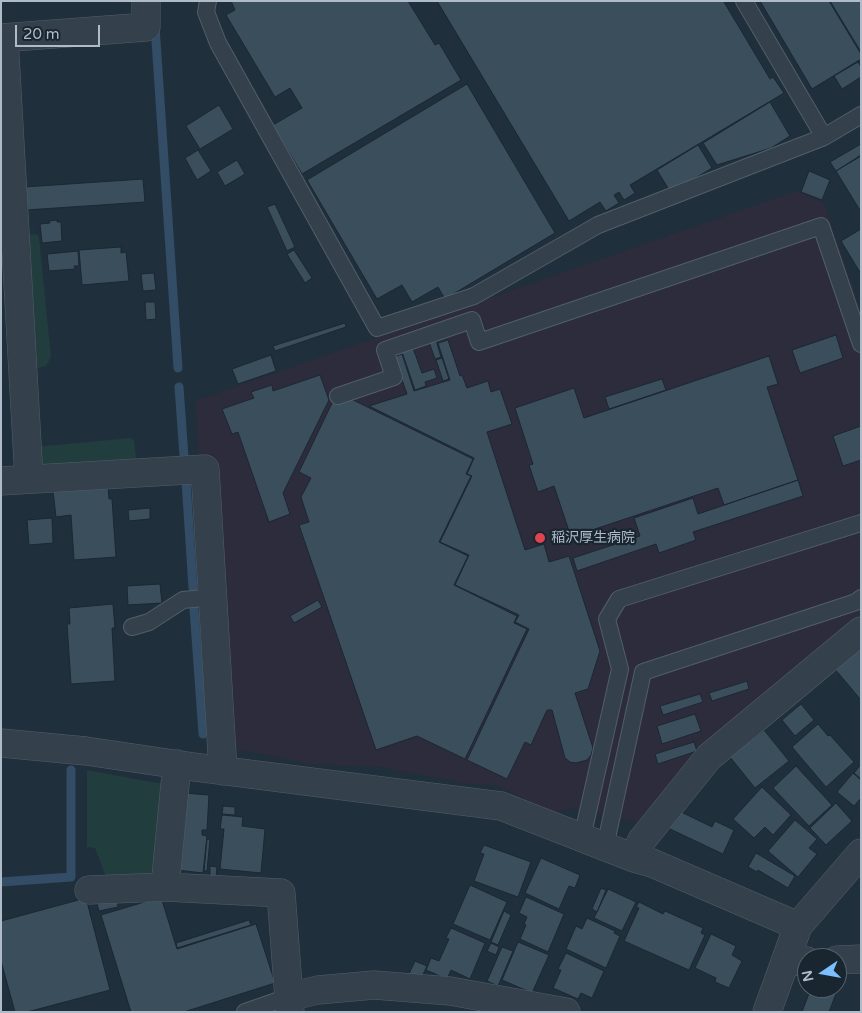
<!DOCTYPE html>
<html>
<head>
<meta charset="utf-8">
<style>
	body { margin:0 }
	#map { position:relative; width:862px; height:1013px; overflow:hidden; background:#202f3c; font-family:"Varela Round",sans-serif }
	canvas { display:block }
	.frame { position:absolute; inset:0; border:2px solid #afbbc8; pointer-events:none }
	.north { position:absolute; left:797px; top:948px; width:50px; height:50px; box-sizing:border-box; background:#192630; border:1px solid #55626d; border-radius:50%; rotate:258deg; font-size:14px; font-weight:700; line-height:20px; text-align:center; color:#afbbc8 }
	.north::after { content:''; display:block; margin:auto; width:18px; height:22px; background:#7cbfff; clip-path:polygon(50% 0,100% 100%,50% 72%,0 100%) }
	.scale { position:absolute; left:15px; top:25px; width:85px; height:22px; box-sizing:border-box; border:2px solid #afbbc8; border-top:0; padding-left:6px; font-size:15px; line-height:18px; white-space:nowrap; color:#afbbc8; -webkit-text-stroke:4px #192630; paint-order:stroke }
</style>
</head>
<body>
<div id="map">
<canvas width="862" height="1013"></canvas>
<div class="frame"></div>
<div class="north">N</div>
<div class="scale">20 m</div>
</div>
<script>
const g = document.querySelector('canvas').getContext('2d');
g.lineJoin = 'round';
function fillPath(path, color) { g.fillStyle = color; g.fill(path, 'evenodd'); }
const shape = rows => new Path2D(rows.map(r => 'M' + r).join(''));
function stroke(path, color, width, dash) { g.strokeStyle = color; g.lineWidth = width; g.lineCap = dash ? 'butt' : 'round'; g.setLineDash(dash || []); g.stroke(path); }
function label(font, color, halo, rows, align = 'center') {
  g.font = font + ' "Varela Round","Noto Sans JP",sans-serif'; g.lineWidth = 4.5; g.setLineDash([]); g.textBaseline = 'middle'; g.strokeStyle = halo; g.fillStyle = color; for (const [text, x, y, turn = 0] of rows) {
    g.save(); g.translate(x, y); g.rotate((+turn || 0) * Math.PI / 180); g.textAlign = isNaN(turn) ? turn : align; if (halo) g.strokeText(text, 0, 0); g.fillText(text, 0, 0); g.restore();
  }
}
const medical = shape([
	[796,191,824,203,861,311,861,620,708,748,637,822,570,808,553,813,498,786,463,783,379,767,311,764,235,749,213,456,199,457,195,401]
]);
const green = shape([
	[37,234,39,237,51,357,46,366,28,370,21,235],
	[131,438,134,440,136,457,134,461,39,466,34,447],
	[87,770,168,785,159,878,108,882,95,848,87,847]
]);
const stream = shape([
	[155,26,178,368],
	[179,387,184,456],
	[186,481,193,588],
	[194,609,203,734],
	[1,882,71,877,71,770]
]);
const building = shape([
	[231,1,408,1,435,45,439,43,461,80,302,174,273,125,302,108,290,88,275,97,226,15,235,10,231,1],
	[437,1,727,1,724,2,770,79,773,77,784,93,630,185,635,193,624,200,619,192,614,195,619,203,606,211,600,202,569,221,437,1],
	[760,1,829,1,861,54,861,59,812,89,760,1],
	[830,1,861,1,861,52,830,1],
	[858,62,861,67,861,77,842,89,834,76,858,62],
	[467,84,555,233,445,299,438,287,412,302,402,285,377,299,307,180,467,84],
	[770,102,790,136,771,148,717,165,703,143,770,102],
	[219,105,233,129,200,149,186,126,219,105],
	[861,144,861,155,836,171,830,162,861,144],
	[698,145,712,168,671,193,657,170,698,145],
	[198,150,211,171,197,180,185,158,198,150],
	[861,156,861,212,836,171,861,156],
	[237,160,245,174,225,186,217,172,237,160],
	[809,171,830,180,822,200,801,192,809,171],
	[143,179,145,202,26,210,24,187,143,179],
	[275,204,295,247,287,251,267,207,275,204],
	[57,220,57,222,61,222,62,241,42,243,40,224,50,223,49,221,57,220],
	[861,229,861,274,841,241,861,229],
	[121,247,121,253,126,252,129,281,82,285,79,250,121,247],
	[294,250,312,278,305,283,287,254,294,250],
	[78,251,79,266,74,266,75,269,49,271,47,254,78,251],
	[154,273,156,290,143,291,141,274,154,273],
	[145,302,155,302,156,319,146,320,145,302],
	[345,323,346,327,275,351,273,346,345,323],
	[836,335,843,358,800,373,792,350,836,335],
	[436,340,441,357,435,359,429,342,436,340],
	[448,340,460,376,462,375,467,388,488,381,491,392,500,389,512,424,487,432,525,550,544,544,549,562,569,556,600,651,588,689,575,693,593,748,591,755,587,760,576,763,570,762,565,758,552,710,547,710,531,745,525,742,507,779,467,760,529,629,515,622,519,615,455,585,469,555,440,542,472,476,467,474,474,458,369,406,407,394,394,357,402,354,414,391,450,380,438,343,448,340],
	[413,348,422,373,434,369,437,378,425,382,426,386,415,390,402,352,413,348],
	[271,355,276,371,238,384,232,369,271,355],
	[769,356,778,384,767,387,798,480,724,505,718,488,571,537,554,486,538,492,529,465,533,464,515,408,574,388,584,418,769,356],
	[442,358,449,379,443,381,436,360,442,358],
	[320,375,329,400,283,493,290,514,269,522,238,432,232,434,222,409,254,398,251,392,272,385,273,391,320,375],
	[662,379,666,390,609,409,605,397,662,379],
	[347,397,473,459,466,474,471,476,439,542,468,556,454,585,517,616,514,623,527,629,465,759,417,736,376,750,299,525,309,522,301,497,311,478,299,472,333,401,347,397],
	[861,426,861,460,843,466,833,436,861,426],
	[798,480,803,496,693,532,696,540,659,553,656,544,577,571,573,558,640,536,634,518,693,498,698,514,798,480],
	[108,487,109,499,112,499,116,557,74,560,71,515,56,517,53,491,108,487],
	[150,508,150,519,129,521,128,510,150,508],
	[52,518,53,543,29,545,27,520,52,518],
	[160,584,162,603,128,605,127,586,160,584],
	[318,600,322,607,294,623,290,616,318,600],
	[113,604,115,628,112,628,115,681,71,684,67,624,70,624,69,608,113,604],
	[861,646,861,700,834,668,861,646],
	[747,681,749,689,712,701,709,693,747,681],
	[700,694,703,702,663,715,660,706,700,694],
	[801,704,814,720,795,736,782,720,801,704],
	[695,714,701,731,662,744,657,726,695,714],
	[818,724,828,736,830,735,854,762,826,787,792,747,818,724],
	[764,730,789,761,755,788,730,757,764,730],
	[694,742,697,751,658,764,655,754,694,742],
	[861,764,861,779,854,773,861,764],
	[796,766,832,805,809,826,773,788,796,766],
	[853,773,861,780,861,798,854,806,837,792,853,773],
	[762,787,791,815,773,835,765,827,754,838,733,819,762,787],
	[184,793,209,795,207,830,202,830,202,835,207,836,203,873,177,870,184,793],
	[836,803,852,821,826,845,810,828,836,803],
	[223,806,235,807,235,815,222,814,223,806],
	[677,810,712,827,715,821,734,830,723,854,668,828,677,810],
	[222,815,243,817,242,826,265,829,261,873,220,869,224,829,220,829,222,815],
	[795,820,817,839,809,848,817,854,798,877,768,851,795,820],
	[207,839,210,839,207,871,204,871,207,839],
	[484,845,531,862,518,897,474,881,484,854,480,853,484,845],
	[756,853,795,876,788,888,758,870,757,872,748,867,756,853],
	[541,858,580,875,575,888,569,886,559,909,525,893,541,858],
	[210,866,217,867,216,877,210,876,210,866],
	[470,885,507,902,490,940,453,924,470,885],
	[601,888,606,890,597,912,592,909,601,888],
	[608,889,636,902,622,931,594,918,608,889],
	[161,897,177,949,256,924,275,983,184,1012,131,1012,101,915,161,897],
	[526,897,564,914,548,952,520,939,526,925,524,924,527,917,519,913,526,897],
	[86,898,110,990,27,1012,15,1012,1,961,1,921,86,898],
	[117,900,118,907,99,911,97,904,117,900],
	[639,902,663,914,665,911,703,928,701,933,705,935,689,970,624,941,639,908,636,907,639,902],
	[504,911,511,915,498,945,491,942,504,911],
	[587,918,615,931,614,933,620,936,606,968,566,949,576,926,582,929,587,918],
	[249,920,251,925,177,948,176,943,249,920],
	[451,928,485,943,470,979,451,970,447,979,426,970,431,958,439,961,449,939,446,938,451,928],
	[711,934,736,946,732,955,742,961,729,988,715,982,716,978,695,968,711,934],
	[518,942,549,955,532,993,502,980,518,942],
	[491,943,499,947,496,955,487,951,491,943],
	[502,947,513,951,498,986,487,981,502,947],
	[566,953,604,971,592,998,581,993,578,999,553,988,561,970,558,969,566,953],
	[415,961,427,966,420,981,408,976,415,961],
	[811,988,830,988,837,991,829,1012,802,1012,811,988]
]);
const service = shape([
	[208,1,206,12,218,43,377,328,474,296,598,225,824,137,861,115],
	[744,1,824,137],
	[338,396,394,377,385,350,472,320,479,342,821,226,861,344],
	[132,627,149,622,183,600,214,597],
	[582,838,620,669,607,619,619,599,861,523],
	[605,847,643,672,856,602,861,598],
	[245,1012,288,997]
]);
const minor = shape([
	[1,38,146,27,146,1],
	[4,38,29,479],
	[1,481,205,469,223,771],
	[1,743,86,751,194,767,501,806,634,858,652,863,798,926],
	[634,858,642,840,709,757,861,631],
	[165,887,177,764],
	[89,890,165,887,281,893,290,1012],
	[837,960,861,959],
	[785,962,807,961],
	[288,997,318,990,374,985,450,991,566,1012]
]);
const tertiary = shape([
	[767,1012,798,926,861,853]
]);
const markers = [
	[540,538,6,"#e0444e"]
];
const poiNames = [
	["稲沢厚生病院",551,538]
];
fillPath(medical, '#2c2c3c');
fillPath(green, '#223d3d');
stroke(stream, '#324d65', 9);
fillPath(building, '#3b4e5b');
stroke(building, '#1b2832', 1);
stroke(service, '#525e69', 18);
stroke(minor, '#525e69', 29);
stroke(tertiary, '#525e69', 29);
stroke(service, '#34414c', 16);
stroke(minor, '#34414c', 28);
stroke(tertiary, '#34414c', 28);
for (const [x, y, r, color] of markers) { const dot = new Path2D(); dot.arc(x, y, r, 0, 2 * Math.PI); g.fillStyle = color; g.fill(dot); stroke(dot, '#192630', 2); }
label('14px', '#afbbc8', '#192630', poiNames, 'left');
</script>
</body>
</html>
